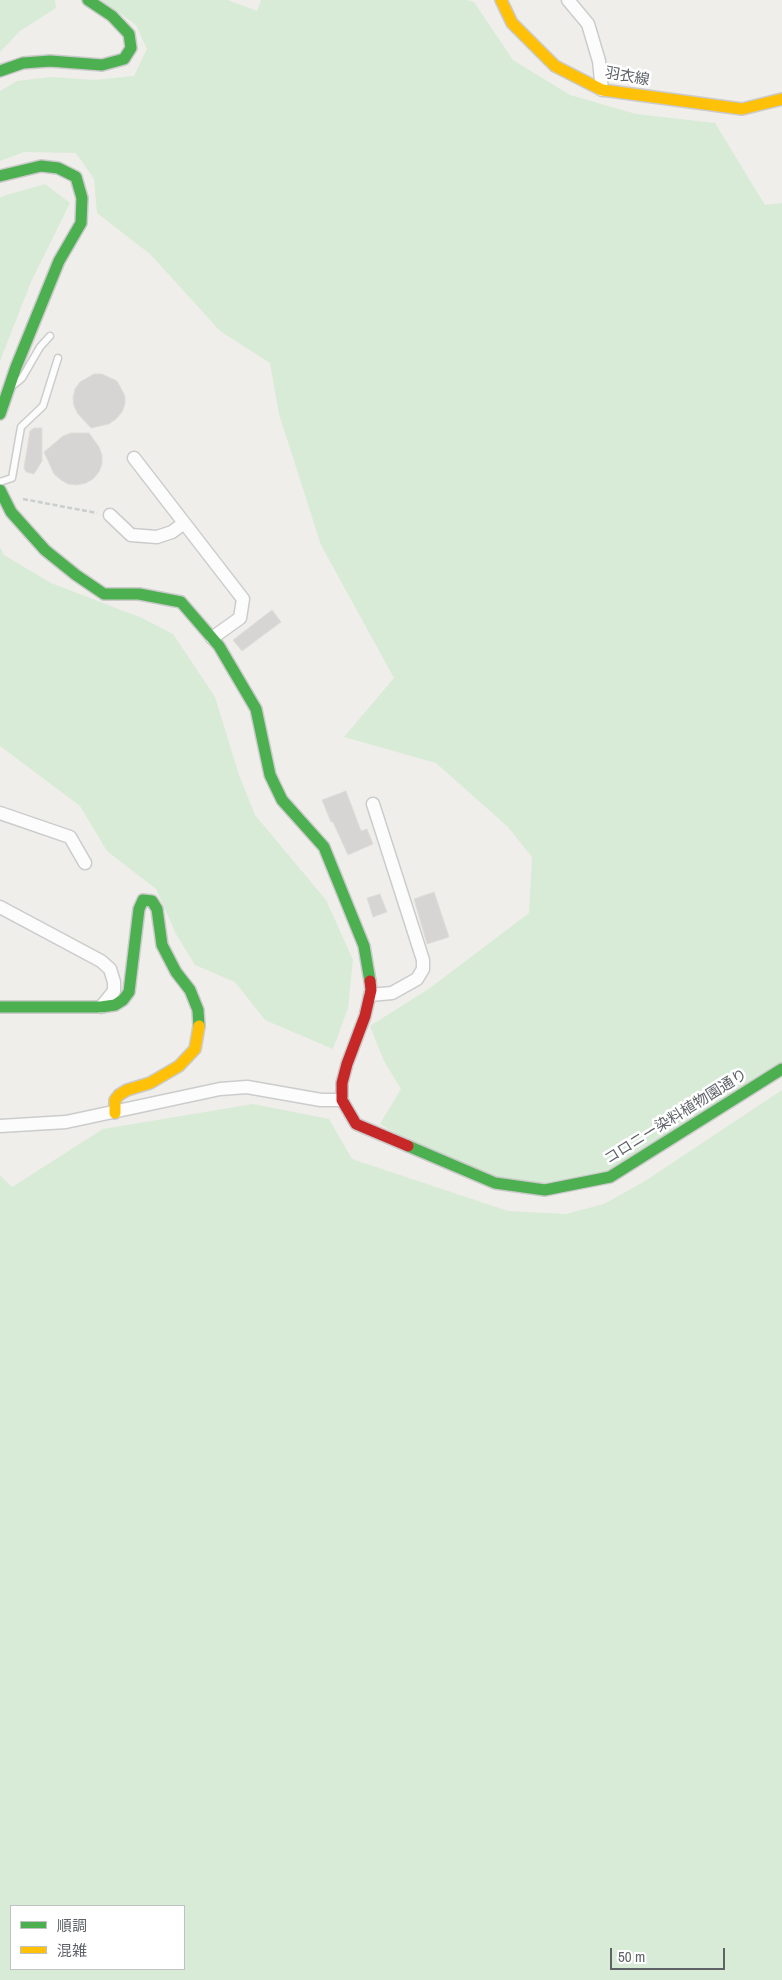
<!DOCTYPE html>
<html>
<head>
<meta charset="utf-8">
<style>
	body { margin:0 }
	#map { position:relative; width:782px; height:1980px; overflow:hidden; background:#efeeea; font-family:"Archivo Narrow","Noto Sans JP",sans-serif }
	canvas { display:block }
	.legend { position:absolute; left:10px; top:1905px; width:175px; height:65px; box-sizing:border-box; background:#fff; border:1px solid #bfc1c3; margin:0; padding:6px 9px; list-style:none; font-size:15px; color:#5f6368 }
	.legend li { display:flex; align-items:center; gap:10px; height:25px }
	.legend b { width:25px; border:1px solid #bfc1c3 }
	.scale { position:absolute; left:610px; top:1948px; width:115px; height:22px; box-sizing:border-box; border:2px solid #5f6368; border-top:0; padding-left:6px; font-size:15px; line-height:18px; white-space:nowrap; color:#5f6368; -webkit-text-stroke:4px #fff; paint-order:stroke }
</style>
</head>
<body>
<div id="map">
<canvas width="782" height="1980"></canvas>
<ul class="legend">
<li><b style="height:6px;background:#4caf50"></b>順調</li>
<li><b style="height:6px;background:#ffc107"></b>混雑</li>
</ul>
<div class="scale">50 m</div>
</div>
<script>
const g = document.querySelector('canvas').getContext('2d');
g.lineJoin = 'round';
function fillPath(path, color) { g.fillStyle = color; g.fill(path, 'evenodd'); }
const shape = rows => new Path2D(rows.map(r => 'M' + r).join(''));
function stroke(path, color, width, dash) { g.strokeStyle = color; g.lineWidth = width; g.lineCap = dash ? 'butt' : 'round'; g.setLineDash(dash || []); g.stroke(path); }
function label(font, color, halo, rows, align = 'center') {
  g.font = font + ' "Archivo Narrow","Noto Sans JP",sans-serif'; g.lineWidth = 5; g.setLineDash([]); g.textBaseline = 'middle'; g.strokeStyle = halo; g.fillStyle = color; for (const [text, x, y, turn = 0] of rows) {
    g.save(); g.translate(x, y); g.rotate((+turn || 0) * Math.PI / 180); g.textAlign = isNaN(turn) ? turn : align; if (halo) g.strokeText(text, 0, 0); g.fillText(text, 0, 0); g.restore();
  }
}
const green = shape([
	[0,0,55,0,56,8,20,31,0,52],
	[101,0,228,0,257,11,261,0,467,0,474,2,513,60,570,95,636,114,715,123,765,205,782,203,782,1062,605,1177,555,1188,464,1174,380,1124,401,1089,384,1061,370,1026,430,988,529,913,532,857,508,827,436,763,344,737,394,678,321,545,279,414,270,363,220,331,150,254,97,213,94,179,76,153,24,152,0,161,0,91,17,81,51,77,94,80,134,76,147,49,136,25],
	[45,184,70,203,31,282,0,361,0,198,3,196],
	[0,547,4,555,51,583,142,618,173,634,215,697,239,775,255,815,326,900,353,960,348,1008,333,1049,265,1020,235,982,195,965,176,934,156,889,107,851,80,806,0,746],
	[782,1090,782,1980,0,1980,0,1175,12,1187,103,1129,253,1104,329,1119,352,1159,508,1211,566,1214,604,1204,645,1181],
	[11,1906,184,1906,184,1969,11,1969]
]);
const building = shape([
	[94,374,102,374,117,381,125,396,125,404,122,412,116,419,109,424,91,428,78,414,74,406,73,398,75,389,80,382,94,374],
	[34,428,42,428,42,461,34,474,26,472,24,468,30,431,34,428],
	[71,433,89,433,99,447,102,455,102,464,99,472,93,479,86,483,77,485,68,484,61,480,54,474,44,452,63,436,71,433],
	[272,610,281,622,242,651,233,640,272,610],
	[346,791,361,831,367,829,373,844,348,855,333,822,331,822,322,800,346,791],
	[434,892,449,937,427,944,414,899,434,892],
	[380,894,387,912,373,917,367,898,380,894]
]);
const path = shape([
	[23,499,97,513]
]);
const lane = shape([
	[15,384,22,378,40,347,50,336],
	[0,482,12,478,21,427,43,406,58,358]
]);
const street = shape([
	[568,0,588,24,599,61,602,90],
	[134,458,243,599,240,618,212,638],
	[110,515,131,535,157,537,172,532,184,523],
	[0,813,70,837,85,863],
	[0,907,101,961,110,969,114,982,114,991,101,1007],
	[370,995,392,993,417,979,423,969,423,960,373,804],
	[0,1126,66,1122,220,1089,247,1087,321,1100,342,1100]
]);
const fast = shape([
	[0,71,23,63,50,61,102,65,124,59,131,48,129,34,112,16,88,0],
	[0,176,41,166,58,168,76,177,82,198,81,223,59,261,16,367,0,414],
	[0,490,11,512,45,550,76,575,104,594,139,594,181,602,219,646,256,709,270,775,282,800,324,847,364,946,370,981],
	[0,1007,101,1007,115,1005,123,1000,129,992,139,909,143,900,152,901,157,909,162,945,176,972,190,990,198,1010,199,1026],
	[408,1146,495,1183,545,1190,610,1177,782,1069]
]);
const slow = shape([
	[501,0,512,23,555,66,602,90,742,109,782,99],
	[115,1113,115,1100,119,1095,127,1090,150,1083,179,1066,195,1049,199,1026]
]);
const jam = shape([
	[370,981,371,990,365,1016,347,1064,342,1083,342,1100,356,1124,408,1146]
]);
const streetNames = [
	["羽衣線",627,77,10],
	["コロニー染料植物園通り",676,1117,-32]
];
fillPath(green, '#d8ebd6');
fillPath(building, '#d6d5d3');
stroke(building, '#deddd9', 1);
stroke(lane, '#cbcccc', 9);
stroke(street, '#cbcccc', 15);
stroke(fast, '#cacacb', 14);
stroke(slow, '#cacacb', 14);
stroke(jam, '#cacacb', 14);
stroke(path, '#cacfcc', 2.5, [5, 2.5]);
stroke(lane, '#fdfcfc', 6);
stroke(street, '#fdfcfc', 12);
stroke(fast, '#4caf50', 11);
stroke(slow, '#ffc107', 11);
stroke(jam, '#c62828', 11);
label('15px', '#5f6368', '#fff', streetNames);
</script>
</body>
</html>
